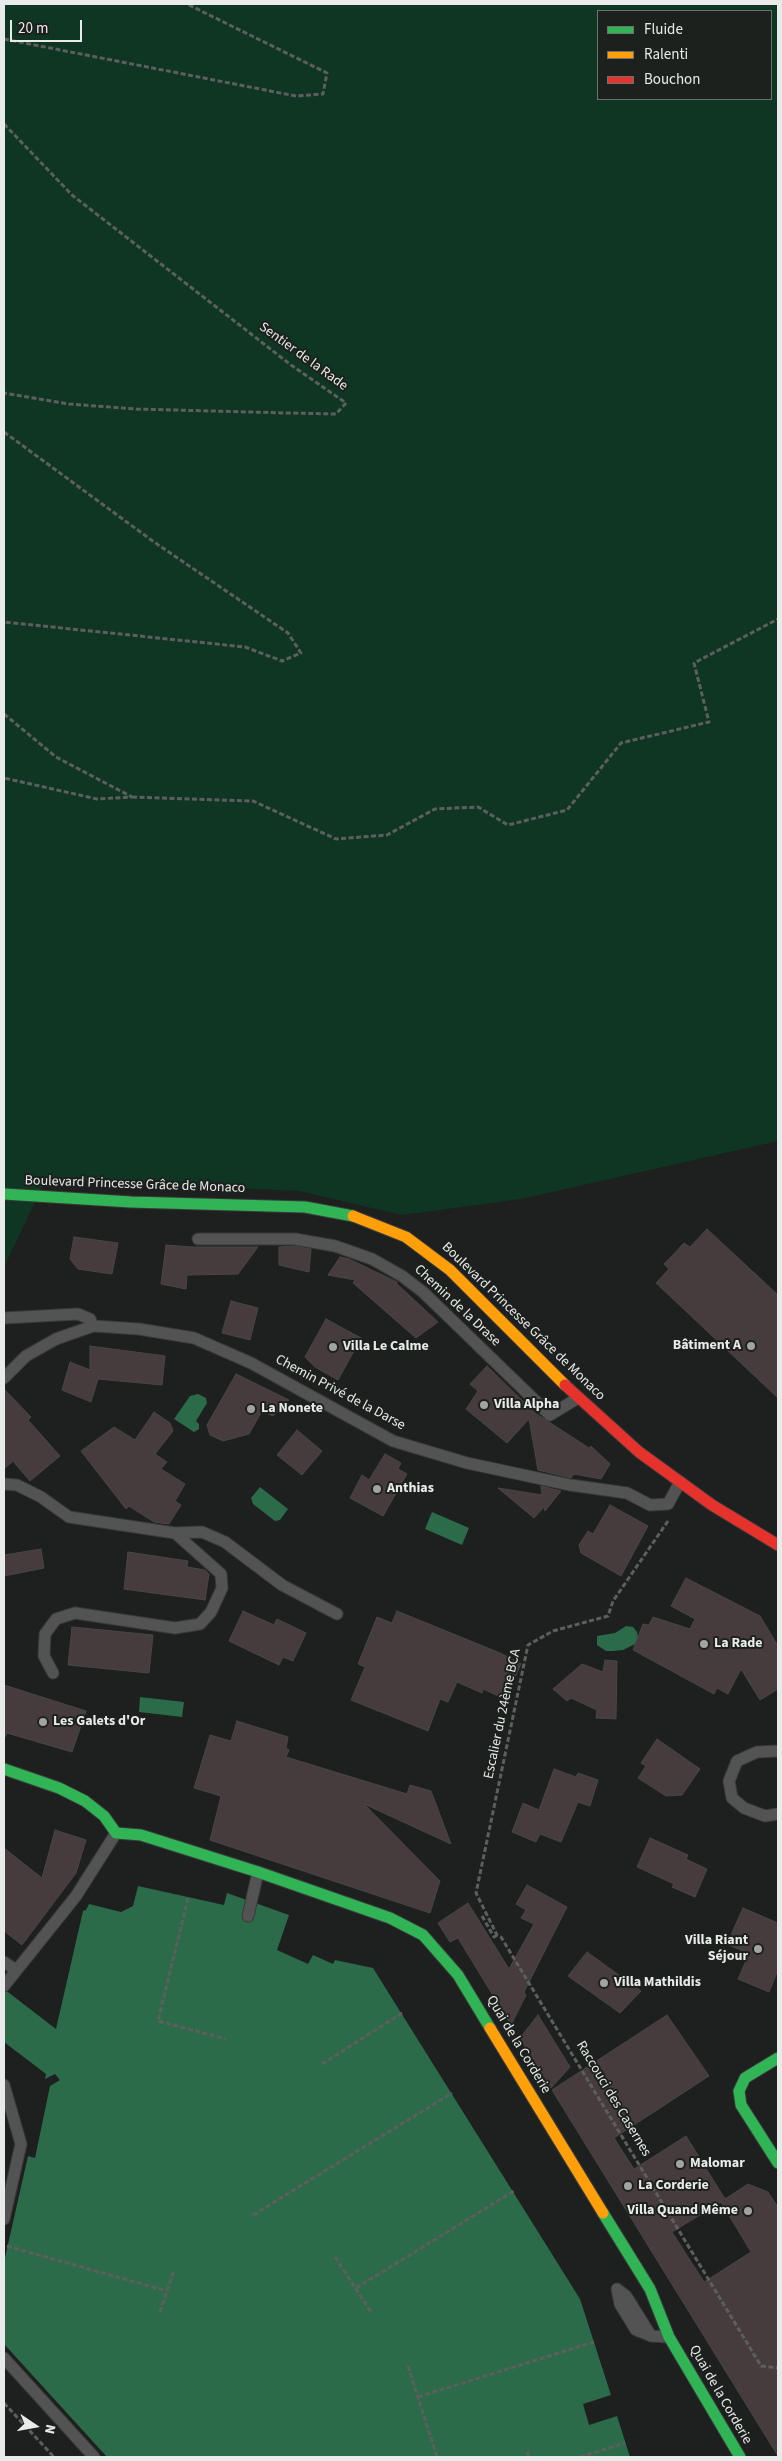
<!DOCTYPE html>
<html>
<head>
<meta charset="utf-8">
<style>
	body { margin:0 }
	#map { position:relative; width:782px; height:2461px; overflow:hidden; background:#1e201f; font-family:"Source Sans 3",sans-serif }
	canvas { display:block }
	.frame { position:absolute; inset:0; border:5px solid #e8ebe9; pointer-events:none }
	.legend { position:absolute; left:597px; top:10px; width:175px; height:90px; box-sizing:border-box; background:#1d211e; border:1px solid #6e726f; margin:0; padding:6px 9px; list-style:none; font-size:15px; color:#e8ebe9 }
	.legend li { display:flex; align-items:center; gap:10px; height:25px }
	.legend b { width:25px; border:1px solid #6e726f }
	.north { position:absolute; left:10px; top:2401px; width:50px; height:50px; -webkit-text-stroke:4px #1d211e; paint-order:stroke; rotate:102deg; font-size:14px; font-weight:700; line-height:20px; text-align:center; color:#e8ebe9 }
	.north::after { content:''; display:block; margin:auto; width:18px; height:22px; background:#e8ebe9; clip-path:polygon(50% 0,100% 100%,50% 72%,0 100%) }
	.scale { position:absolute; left:10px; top:20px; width:72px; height:22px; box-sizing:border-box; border:2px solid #e8ebe9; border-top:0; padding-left:6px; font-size:15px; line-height:18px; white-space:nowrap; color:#e8ebe9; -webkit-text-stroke:4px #1d211e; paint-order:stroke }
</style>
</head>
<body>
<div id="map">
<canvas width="782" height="2461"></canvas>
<div class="frame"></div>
<ul class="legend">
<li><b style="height:6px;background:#30b455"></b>Fluide</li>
<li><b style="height:6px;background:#ff9f0a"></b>Ralenti</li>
<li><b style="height:6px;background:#e5322d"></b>Bouchon</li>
</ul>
<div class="north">N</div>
<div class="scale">20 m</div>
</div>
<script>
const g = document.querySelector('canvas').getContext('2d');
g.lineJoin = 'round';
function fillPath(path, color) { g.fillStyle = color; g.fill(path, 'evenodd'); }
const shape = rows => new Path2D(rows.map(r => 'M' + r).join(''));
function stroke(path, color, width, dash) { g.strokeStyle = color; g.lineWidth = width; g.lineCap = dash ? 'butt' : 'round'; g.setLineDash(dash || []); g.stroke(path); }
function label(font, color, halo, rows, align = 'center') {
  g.font = font + ' "Source Sans 3",sans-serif'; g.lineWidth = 4; g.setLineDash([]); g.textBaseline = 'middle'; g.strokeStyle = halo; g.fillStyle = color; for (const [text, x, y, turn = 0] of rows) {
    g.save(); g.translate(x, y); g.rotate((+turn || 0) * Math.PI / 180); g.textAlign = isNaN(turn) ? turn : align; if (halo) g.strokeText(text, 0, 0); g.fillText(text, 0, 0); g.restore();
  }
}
const green = shape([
	[4,4,778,4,778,1141,521,1199,402,1215,299,1191,46,1179,4,1267],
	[598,11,771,11,771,99,598,99]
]);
const water = shape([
	[198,1394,206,1398,207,1403,196,1421,199,1424,199,1429,194,1432,174,1419,190,1396],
	[260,1487,288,1509,280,1520,275,1521,253,1504,251,1498],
	[432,1512,469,1528,462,1545,425,1529],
	[626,1626,633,1627,637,1632,638,1637,635,1644,623,1650,613,1651,606,1651,597,1645,597,1636,615,1633],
	[140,1697,184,1702,182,1717,139,1712],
	[138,1886,224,1905,227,1893,289,1915,277,1950,308,1964,313,1955,333,1964,335,1960,373,1968,580,2299,611,2395,583,2404,589,2425,617,2416,630,2457,107,2457,4,2344,4,2262,28,2156,35,2158,50,2086,60,2080,55,2074,45,2079,46,2074,4,2042,4,1989,56,2029,83,1911,86,1910,89,1904,121,1912,133,1906]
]);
const building = shape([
	[707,1229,778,1295,778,1398,656,1283,669,1269,664,1264,671,1257,684,1243,690,1247,707,1229],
	[74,1237,118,1243,112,1274,78,1269,70,1259,74,1237],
	[166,1245,192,1247,258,1247,238,1274,187,1275,186,1289,161,1284,166,1245],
	[294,1246,311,1249,309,1272,279,1265,279,1247,294,1246],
	[340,1257,349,1259,397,1282,397,1284,438,1322,416,1338,353,1283,355,1280,328,1275,340,1257],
	[231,1301,258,1308,250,1340,222,1333,231,1301],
	[326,1319,361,1338,338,1380,315,1367,305,1357,326,1319],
	[90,1346,165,1356,162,1385,98,1379,91,1402,62,1390,70,1362,90,1370,90,1346],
	[487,1366,535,1413,589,1448,591,1446,610,1464,601,1479,574,1474,571,1478,538,1470,529,1419,507,1443,466,1409,478,1391,470,1384,487,1366],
	[236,1374,289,1400,273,1416,262,1411,249,1434,223,1441,210,1435,207,1425,236,1374],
	[4,1389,31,1417,28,1420,60,1456,30,1481,13,1461,4,1469,4,1389],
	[154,1412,170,1423,173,1431,155,1454,167,1462,161,1469,185,1484,175,1501,181,1505,169,1524,154,1522,129,1506,126,1509,81,1451,114,1427,135,1440,154,1412],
	[297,1430,322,1451,302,1475,277,1455,297,1430],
	[385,1454,401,1463,398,1469,407,1474,383,1516,350,1498,362,1475,369,1480,385,1454],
	[541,1486,561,1491,545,1511,544,1507,534,1518,498,1488,542,1495,541,1486],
	[610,1505,648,1526,621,1576,581,1553,579,1545,588,1531,593,1534,610,1505],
	[41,1549,44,1568,4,1576,4,1555,41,1549],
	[128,1552,188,1561,187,1567,205,1570,209,1574,205,1600,124,1589,128,1552],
	[686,1578,760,1616,778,1646,778,1689,760,1700,741,1669,728,1694,717,1688,714,1694,633,1650,643,1624,649,1625,653,1617,690,1629,695,1619,671,1606,686,1578],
	[243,1611,274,1625,277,1619,306,1633,293,1661,283,1657,279,1665,229,1641,243,1611],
	[397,1611,500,1653,521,1664,505,1699,483,1689,482,1693,457,1682,448,1702,440,1699,428,1731,351,1700,365,1667,358,1664,377,1617,392,1623,397,1611],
	[72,1627,153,1635,149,1673,68,1665,72,1627],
	[605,1660,617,1661,616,1719,596,1718,597,1710,571,1698,567,1701,553,1689,582,1664,603,1672,605,1660],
	[4,1685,86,1711,72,1752,7,1733,4,1739,4,1685],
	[237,1721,288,1737,286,1748,289,1750,286,1757,407,1794,410,1785,431,1791,451,1844,364,1804,440,1881,430,1913,210,1840,221,1796,194,1788,210,1735,231,1741,237,1721],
	[657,1739,700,1769,682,1795,666,1796,638,1778,646,1766,641,1763,657,1739],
	[554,1769,576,1777,578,1773,598,1780,590,1806,578,1802,561,1842,540,1834,536,1842,512,1832,523,1803,539,1810,554,1769],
	[55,1830,86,1840,76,1873,22,1945,4,1931,4,1848,42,1878,55,1830],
	[650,1838,688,1855,686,1859,707,1869,695,1897,672,1887,674,1884,637,1867,650,1838],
	[527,1885,567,1907,524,1992,526,1995,511,2025,458,1938,450,1942,438,1923,468,1903,509,1969,534,1924,521,1918,526,1910,516,1904,527,1885],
	[743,1908,778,1923,778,1970,769,1992,738,1979,749,1954,727,1944,743,1908],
	[587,1952,641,1991,620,2013,568,1976,587,1952],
	[538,2015,570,2067,551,2088,520,2038,538,2015],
	[667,2015,709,2076,614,2138,634,2169,686,2136,725,2199,748,2184,768,2192,778,2207,778,2456,552,2090,667,2015],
	[721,2202,751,2252,704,2282,672,2232,721,2202]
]);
const path = shape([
	[4,39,296,96,323,94,327,73,187,4],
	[4,124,72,195,291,365,346,403,336,414,288,413,136,409,69,404,4,393],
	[4,432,154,542,288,633,301,653,282,661,245,647,4,622],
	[4,714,56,757,132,797,97,799,4,778],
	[132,797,253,801,336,839,387,835,435,809,478,807,508,825,567,810,621,743,709,722,694,663,778,619],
	[668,1521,613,1601,608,1616,553,1631,528,1645,476,1893,497,1935,501,1937,761,2366,778,2368],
	[188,1898,158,2021,226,2039],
	[482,1916,494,1937,497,1935],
	[322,2064,402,2013],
	[253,2215,452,2093],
	[7,2246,167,2291],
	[335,2257,371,2312],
	[356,2288,514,2191],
	[160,2312,174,2270],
	[408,2366,437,2457],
	[418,2397,594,2342],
	[4,2403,54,2457],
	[527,2452,529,2457],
	[580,2457,625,2443]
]);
const lane = shape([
	[198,1239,295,1239,335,1246,372,1259,402,1276,423,1292,550,1415,578,1398],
	[4,1318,78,1314,90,1319,93,1326],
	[4,1378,26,1356,56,1339,93,1326,139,1329,194,1338,251,1363,393,1441,467,1463,570,1485,627,1493,650,1505,668,1504,680,1482],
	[4,1484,17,1485,41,1497,69,1517,175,1533,202,1532,225,1542,282,1585,337,1614],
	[53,1673,44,1656,45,1634,56,1619,75,1613,175,1628,200,1624,211,1612,222,1588,221,1574,175,1533],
	[778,1751,757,1752,737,1761,729,1781,732,1798,744,1808,765,1816,778,1814],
	[248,1916,258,1872],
	[4,1962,16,1970],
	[4,1986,76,1896,116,1833],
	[4,2085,21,2144,4,2219],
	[617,2289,620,2304,636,2330,651,2336,667,2337],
	[617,2289,626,2296,651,2336],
	[4,2358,94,2457]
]);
const fast = shape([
	[4,1194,131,1202,305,1207,353,1216],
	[4,1769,59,1788,85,1801,104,1816,116,1833,141,1835,258,1872,390,1918,423,1935,458,1975,490,2028],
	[778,2058,745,2078,739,2091,741,2105,778,2163],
	[603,2213,650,2289,669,2337,740,2457]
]);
const slow = shape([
	[353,1216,406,1237,450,1270,565,1385],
	[490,2028,603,2213]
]);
const jam = shape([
	[565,1385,639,1452,712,1505,778,1545]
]);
const markers = [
	[751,1346,5,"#a1a4a2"],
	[333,1347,5,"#a1a4a2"],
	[484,1405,5,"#a1a4a2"],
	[251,1409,5,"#a1a4a2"],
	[377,1489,5,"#a1a4a2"],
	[704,1644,5,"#a1a4a2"],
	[43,1722,5,"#a1a4a2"],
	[758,1949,5,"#a1a4a2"],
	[604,1983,5,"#a1a4a2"],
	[680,2164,5,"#a1a4a2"],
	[628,2186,5,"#a1a4a2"],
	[748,2211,5,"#a1a4a2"]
];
const streetNames = [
	["Sentier de la Rade",303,357,36],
	["Boulevard Princesse Grâce de Monaco",135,1185,2],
	["Chemin de la Drase",457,1306,43],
	["Boulevard Princesse Grâce de Monaco",523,1322,44],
	["Chemin Privé de la Darse",340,1393,28],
	["Escalier du 24ème BCA",503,1714,-78],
	["Quai de la Corderie",518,2045,59],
	["Raccouci des Casernes",613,2099,59],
	["Quai de la Corderie",720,2395,60]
];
const poiNames = [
	["Bâtiment A",741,1346,"right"],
	["Villa Le Calme",343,1347],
	["Villa Alpha",494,1405],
	["La Nonete",261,1409],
	["Anthias",387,1489],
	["La Rade",714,1644],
	["Les Galets d'Or",53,1722],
	["Villa Riant",748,1941,"right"],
	["Séjour",748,1957,"right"],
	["Villa Mathildis",614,1983],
	["Malomar",690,2164],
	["La Corderie",638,2186],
	["Villa Quand Même",738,2211,"right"]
];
fillPath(green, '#0f3623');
fillPath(water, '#2b6b49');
fillPath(building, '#473c3d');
stroke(building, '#474646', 1);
stroke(lane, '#393b3a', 13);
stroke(fast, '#393b3a', 13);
stroke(slow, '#393b3a', 13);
stroke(jam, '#393b3a', 13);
stroke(path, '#5d5f5e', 3, [5, 2.5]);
stroke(lane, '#525352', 11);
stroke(fast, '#30b455', 11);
stroke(slow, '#ff9f0a', 11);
stroke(jam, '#e5322d', 11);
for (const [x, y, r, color] of markers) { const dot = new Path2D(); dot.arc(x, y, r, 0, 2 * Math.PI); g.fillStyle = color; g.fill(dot); stroke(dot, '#1d211e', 2); }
label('14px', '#e8ebe9', '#1d211e', streetNames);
label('bold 14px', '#e8ebe9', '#1d211e', poiNames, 'left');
</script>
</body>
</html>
